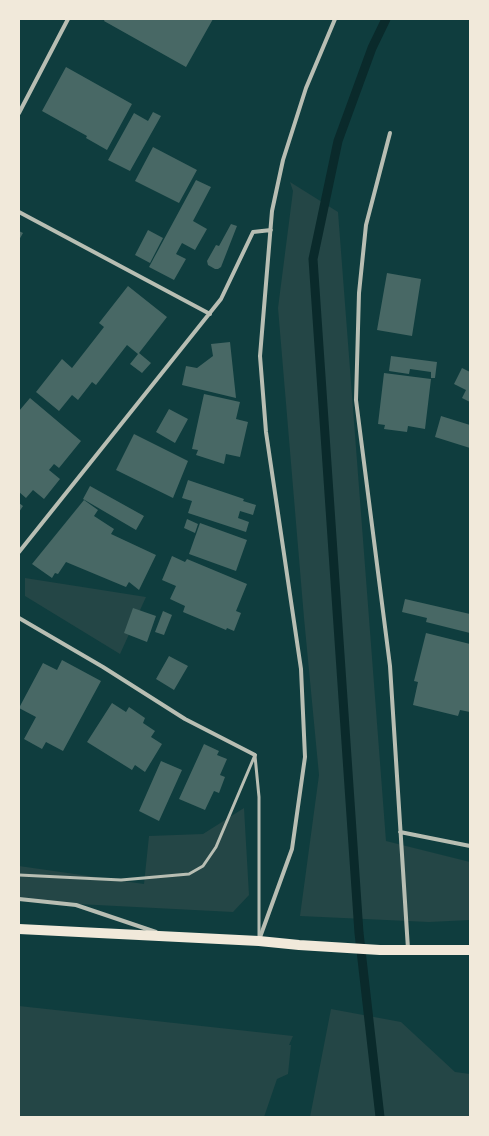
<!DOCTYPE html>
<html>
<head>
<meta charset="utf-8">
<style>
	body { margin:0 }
	#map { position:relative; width:489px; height:1136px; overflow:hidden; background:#0f3d3e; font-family:Signika,sans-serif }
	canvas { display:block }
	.frame { position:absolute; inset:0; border:20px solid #f1e9da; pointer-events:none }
</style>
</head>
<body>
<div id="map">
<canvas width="489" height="1136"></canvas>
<div class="frame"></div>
</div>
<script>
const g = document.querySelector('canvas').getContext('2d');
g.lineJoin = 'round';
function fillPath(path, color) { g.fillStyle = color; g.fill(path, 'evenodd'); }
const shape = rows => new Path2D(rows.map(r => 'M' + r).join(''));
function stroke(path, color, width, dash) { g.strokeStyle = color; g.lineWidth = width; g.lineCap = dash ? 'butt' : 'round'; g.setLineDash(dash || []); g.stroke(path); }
const green = shape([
	[290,182,338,212,386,841,470,862,470,920,429,922,300,916,319,775,304,618,278,308,293,191],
	[25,578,146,597,120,654,25,596],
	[244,808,249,895,233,912,19,901,19,866,144,884,149,836,203,834],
	[19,1006,293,1036,289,1045,291,1045,288,1074,277,1079,264,1117,19,1117],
	[331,1009,401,1022,455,1072,470,1074,470,1117,310,1117]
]);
const stream = shape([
	[380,1117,359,933,313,259,338,141,372,48,386,19]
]);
const building = shape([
	[105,19,213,19,186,67,104,21],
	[66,67,132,104,107,150,86,138,87,136,42,111],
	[153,112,161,116,130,171,108,160,134,113,148,121],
	[153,147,197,170,179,203,135,181],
	[196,180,211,187,193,221,207,229,195,250,182,243,176,254,186,259,174,280,149,267],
	[231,224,237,226,221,267,218,269,215,269,208,265,207,261,216,245,219,246],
	[148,230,163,238,150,263,135,255],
	[19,231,23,233,19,240],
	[387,273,421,279,412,336,377,330],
	[128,286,167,317,139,353,151,363,142,373,130,364,138,354,127,345,96,385,92,382,78,400,72,395,59,411,36,392,62,359,72,368,104,327,99,323],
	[230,342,236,398,182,385,186,366,197,368,213,356,211,344],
	[391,356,437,362,435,378,431,378,431,372,410,369,409,374,389,371],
	[462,368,470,372,470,402,462,398,466,390,454,384],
	[384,373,431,379,425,429,408,426,407,432,384,429,385,425,378,424],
	[204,394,240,402,236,419,248,422,240,457,226,454,224,464,196,455,198,450,192,449],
	[30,398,81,441,59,468,54,464,49,470,60,479,44,499,33,490,26,498,19,492,19,411],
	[169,409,188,419,175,443,156,432],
	[441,416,470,425,470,448,435,437],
	[134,434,188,461,173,498,116,470],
	[188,480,244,499,243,501,256,505,253,515,240,511,238,518,249,522,246,532,188,513,192,501,182,498],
	[90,486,144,516,136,530,83,499],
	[84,500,98,510,94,516,114,529,111,534,156,555,139,590,129,582,126,587,66,562,58,574,55,573,52,578,32,564],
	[19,503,23,506,19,512],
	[187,519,198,524,195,533,184,528],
	[200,523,247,540,236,571,189,554],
	[172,556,185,562,187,559,247,584,236,611,241,613,234,631,227,628,226,630,183,612,185,606,170,599,176,586,162,580],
	[405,599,470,614,470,633,426,622,427,618,402,612],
	[133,608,156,616,147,642,124,633],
	[163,611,172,615,164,635,155,632],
	[426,633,470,644,470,712,460,710,458,716,413,705,418,682,414,681],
	[169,656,188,666,174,690,156,679],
	[62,660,101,681,63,751,46,742,42,749,24,739,36,717,19,708,43,663,57,670],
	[112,703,126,712,129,707,145,718,143,723,155,731,151,737,162,744,145,772,135,765,132,770,87,742],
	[204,744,219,751,217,755,227,759,220,775,225,777,219,793,214,791,205,810,179,799],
	[161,761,182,770,159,821,139,811]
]);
const service = shape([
	[255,756,259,797,259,939],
	[19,875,121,880,189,874,203,866,216,847,255,755]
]);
const minor = shape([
	[19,113,68,19],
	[390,133,366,225,359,293,356,400,390,666,408,949],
	[19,212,210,314],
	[19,552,221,299,253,232,271,230],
	[19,618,103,667,185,719,255,755],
	[400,832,470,846],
	[19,899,76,905,156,932],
	[259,940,292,849,305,757,301,669,266,432,260,356,272,211,283,160,306,88,335,19]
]);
const primary = shape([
	[19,929,259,941,299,945,380,950,470,950]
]);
fillPath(green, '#244646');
stroke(stream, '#0a2a2b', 9);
fillPath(building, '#486865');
stroke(service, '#b8beb3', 3);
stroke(minor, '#b8beb3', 4);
stroke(primary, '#f1e9da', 10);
</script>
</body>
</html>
